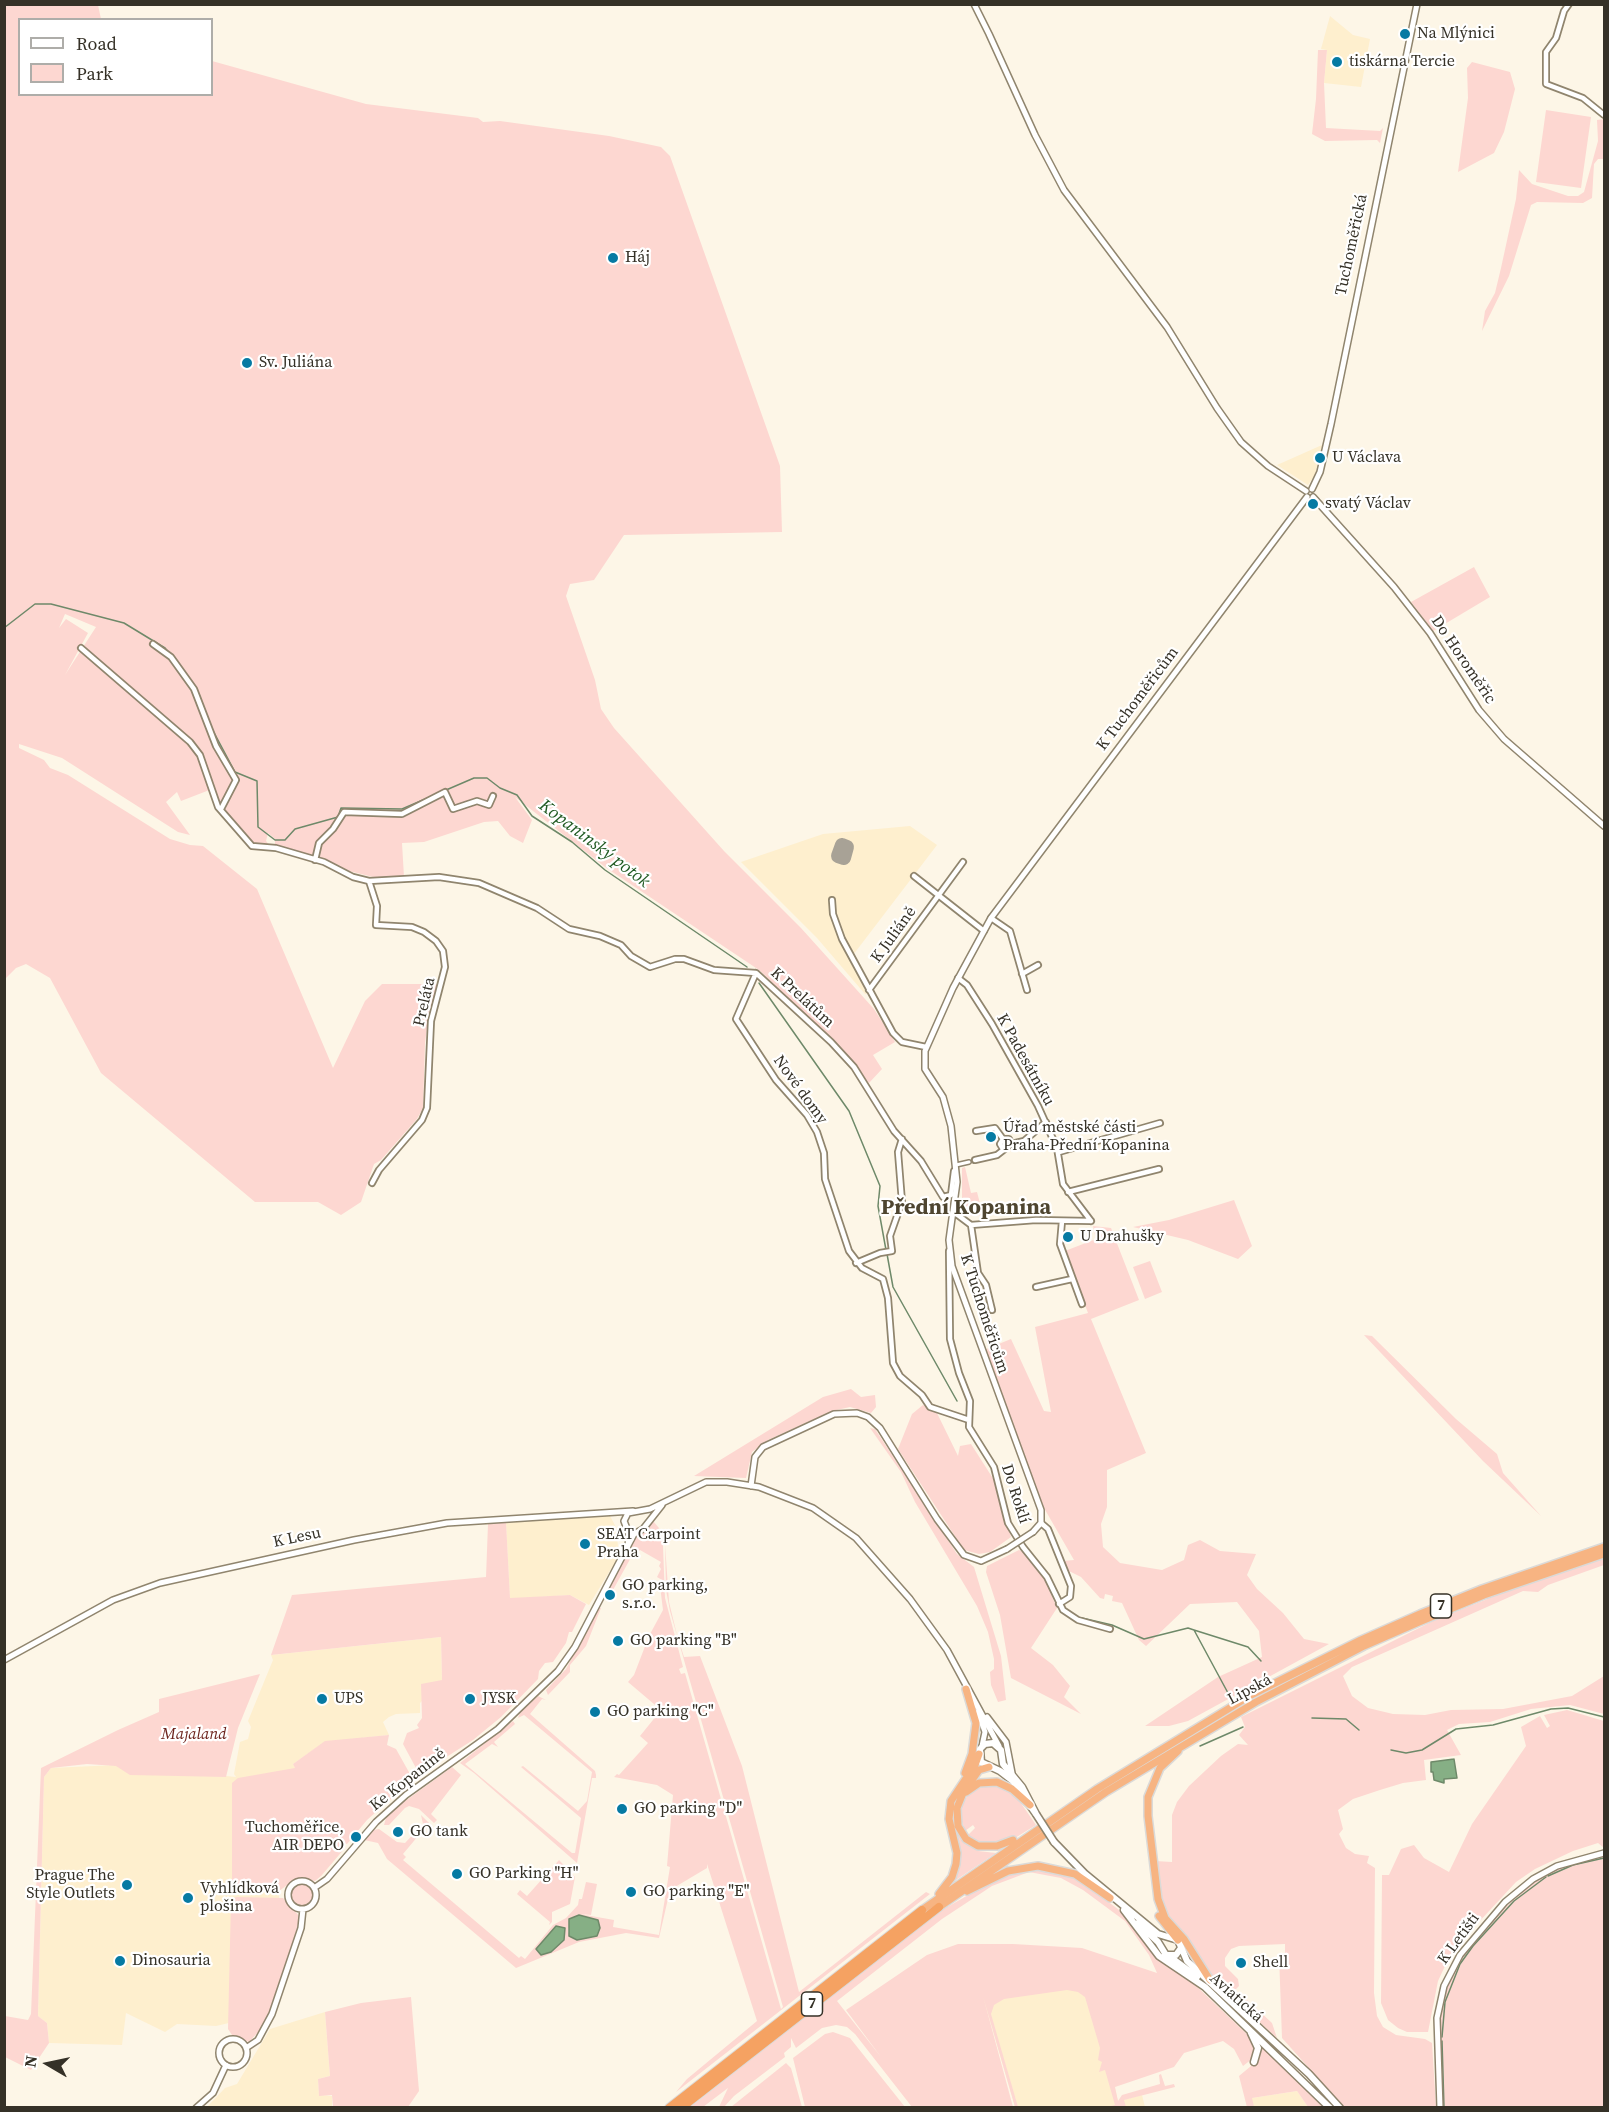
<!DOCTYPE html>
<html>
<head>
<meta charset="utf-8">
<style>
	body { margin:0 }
	#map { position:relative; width:1609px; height:2112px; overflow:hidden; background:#fdf6e7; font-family:"Source Serif 4",serif }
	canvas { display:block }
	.frame { position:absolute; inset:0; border:6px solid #353127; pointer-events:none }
	.legend { position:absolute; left:18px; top:18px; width:195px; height:78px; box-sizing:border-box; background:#fff; border:2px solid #aeada9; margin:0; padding:8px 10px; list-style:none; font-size:18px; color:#353127 }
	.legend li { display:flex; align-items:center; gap:12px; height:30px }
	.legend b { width:30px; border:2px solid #aeada9 }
	.north { position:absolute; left:18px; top:2034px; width:60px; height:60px; -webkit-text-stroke:4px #fff; paint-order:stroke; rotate:279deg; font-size:16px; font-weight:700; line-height:24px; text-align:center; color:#353127 }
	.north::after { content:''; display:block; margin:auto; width:21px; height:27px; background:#353127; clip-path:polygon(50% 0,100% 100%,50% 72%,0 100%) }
</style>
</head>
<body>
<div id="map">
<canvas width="1609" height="2112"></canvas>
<div class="frame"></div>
<ul class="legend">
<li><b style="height:8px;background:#fff"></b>Road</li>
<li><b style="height:16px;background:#fdd7d1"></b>Park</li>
</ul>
<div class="north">N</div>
</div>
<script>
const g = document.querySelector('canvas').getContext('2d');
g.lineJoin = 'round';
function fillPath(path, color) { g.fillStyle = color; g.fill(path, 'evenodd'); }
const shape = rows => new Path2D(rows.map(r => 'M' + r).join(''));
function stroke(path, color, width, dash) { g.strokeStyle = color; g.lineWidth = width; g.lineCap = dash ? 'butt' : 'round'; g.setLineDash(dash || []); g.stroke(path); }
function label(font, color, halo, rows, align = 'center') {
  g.font = font + ' "Source Serif 4",serif'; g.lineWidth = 4.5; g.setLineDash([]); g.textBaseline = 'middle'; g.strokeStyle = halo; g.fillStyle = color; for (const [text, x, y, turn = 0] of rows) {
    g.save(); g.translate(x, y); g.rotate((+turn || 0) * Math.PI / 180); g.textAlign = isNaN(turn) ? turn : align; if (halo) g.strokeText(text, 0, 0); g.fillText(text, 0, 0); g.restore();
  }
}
const built = shape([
	[1330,16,1353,35,1370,39,1361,87,1324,83,1327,50,1321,49],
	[1322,445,1315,475,1308,485,1277,465],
	[910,826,937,845,850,959,867,994,865,994,817,938,741,862,823,834],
	[610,1516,616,1527,619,1556,589,1605,570,1595,510,1599,506,1522],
	[441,1637,442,1680,420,1703,420,1713,396,1714,389,1717,383,1722,389,1735,325,1742,293,1764,344,1843,344,1849,321,1876,301,1874,279,1890,279,1898,229,2023,216,2026,177,2024,165,2032,126,2013,122,2045,49,2043,47,2023,38,2016,44,1777,51,1768,116,1765,236,1777,234,1774,240,1742,248,1739,251,1727,248,1721,273,1660,271,1655],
	[1089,1984,1118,2101,1142,2095,1145,2107,1015,2107,983,1997],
	[325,2012,330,2076,318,2079,319,2095,332,2096,332,2107,206,2108,225,2088,237,2084,270,2029],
	[1297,2091,1308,2107,1247,2107,1245,2099]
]);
const green = shape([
	[5,5,98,5,101,19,20,20,20,94,212,94,212,61,366,104,478,118,483,122,500,121,609,136,661,147,670,156,780,466,782,532,624,535,594,580,570,584,566,596,595,680,601,709,614,728,724,851,801,928,874,1009,895,1042,873,1055,882,1069,869,1083,832,1040,759,970,605,867,515,797,532,820,523,843,510,836,498,821,484,822,424,842,402,843,404,877,381,879,349,871,317,856,275,847,275,839,268,833,266,841,270,846,249,844,219,806,212,789,181,801,177,792,166,802,190,835,178,832,62,758,19,744,19,748,44,760,50,768,68,775,170,839,190,845,203,846,257,889,333,1068,365,1001,382,984,438,984,429,1013,425,1043,423,1108,417,1119,381,1160,374,1164,361,1202,341,1215,318,1202,255,1202,101,1073,50,978,26,964,16,968,5,979],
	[65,614,96,627,65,675,88,633,66,619,59,628],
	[1318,50,1327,50,1324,83,1326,128,1380,131,1383,128,1380,143,1377,140,1325,141,1312,134,1316,99],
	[1472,62,1510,72,1515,89,1504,132,1494,153,1458,172,1468,98,1467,68],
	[1546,110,1591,117,1581,188,1536,182],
	[1604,119,1604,159,1598,159,1594,164,1592,198,1583,203,1537,202,1531,205,1509,276,1482,331,1485,311,1495,293,1501,268,1516,199,1519,170,1532,184,1568,196,1578,196,1584,192,1598,141,1597,120],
	[1474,567,1490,597,1433,631,1411,602],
	[965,1167,971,1193,977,1192,983,1215,967,1216,962,1208,962,1168],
	[1234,1200,1252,1246,1238,1259,1188,1240,1133,1227,1169,1220],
	[1093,1226,1111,1228,1139,1300,1091,1319,1146,1453,1107,1470,1107,1507,1101,1524,1103,1547,1120,1563,1162,1570,1184,1560,1188,1545,1200,1540,1220,1551,1256,1554,1247,1575,1257,1589,1283,1613,1304,1639,1329,1644,1188,1721,1169,1726,1145,1726,1218,1677,1262,1657,1259,1631,1237,1602,1190,1604,1146,1646,1139,1640,1122,1603,1112,1601,1113,1596,1105,1594,1104,1599,1100,1598,1081,1577,1069,1571,1063,1561,1074,1560,1044,1508,984,1350,1011,1339,1044,1411,1051,1412,1035,1327,1088,1313,1065,1251,1096,1239],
	[1150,1261,1162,1292,1145,1299,1133,1267],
	[1364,1335,1372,1336,1456,1419,1497,1454,1503,1473,1541,1516,1483,1461],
	[851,1389,861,1397,875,1395,876,1407,871,1413,850,1407,832,1411,768,1440,752,1452,746,1478,694,1476,823,1397],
	[923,1405,936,1411,958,1456,960,1446,971,1444,994,1480,1011,1537,990,1552,979,1554,964,1550,898,1449,912,1414],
	[870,1428,875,1429,957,1554,974,1567,1001,1656,1006,1700,998,1702,991,1685,990,1672,994,1669,994,1659,988,1632,977,1606,915,1502,901,1472],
	[653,1521,659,1528,663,1546,665,1598,683,1667,679,1669,681,1674,685,1673,781,2009,783,2007,670,1611,666,1590,665,1544,669,1602,677,1635,684,1657,700,1656,742,1766,799,1992,926,1892,930,1894,676,2092,687,2079,757,2021,707,1864,707,1868,670,1890,659,1938,626,1933,579,1942,516,1968,387,1859,378,1843,364,1840,373,1830,379,1829,397,1842,405,1843,423,1824,421,1815,429,1823,403,1854,406,1857,403,1860,519,1958,521,1956,525,1959,553,1925,566,1918,578,1905,579,1899,582,1899,586,1882,597,1884,591,1915,580,1914,614,1920,613,1927,659,1935,670,1867,667,1866,673,1795,657,1785,614,1777,617,1774,619,1775,648,1743,640,1736,661,1710,628,1682,634,1675,649,1636,663,1610,660,1586,662,1580,657,1577,661,1569,659,1566,661,1562,640,1550,637,1554,634,1552,613,1590,605,1598,604,1596,636,1535],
	[571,1917,600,1931,595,1937,575,1940,568,1932],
	[506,1522,510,1598,570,1595,586,1604,572,1632,569,1632,566,1643,553,1662,545,1663,539,1671,538,1679,501,1717,473,1740,426,1770,416,1768,403,1744,407,1733,419,1728,417,1725,422,1718,421,1684,442,1680,441,1637,271,1655,292,1595,486,1577,488,1524],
	[1019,1550,1023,1552,1045,1580,1057,1608,1031,1648,1053,1665,1070,1686,1064,1697,1081,1714,1011,1678,1000,1615,986,1572,987,1566],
	[1604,1558,1604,1565,1548,1585,1538,1592,1523,1591,1352,1667,1343,1676,1352,1696,1368,1708,1393,1714,1425,1715,1451,1710,1503,1709,1572,1696,1604,1676,1604,1714,1570,1705,1531,1709,1490,1722,1459,1724,1447,1730,1461,1755,1424,1760,1426,1780,1403,1783,1380,1790,1353,1799,1338,1810,1343,1829,1339,1834,1346,1848,1355,1854,1369,1856,1367,1863,1375,1868,1374,1993,1377,2016,1383,2027,1396,2035,1425,2039,1432,2043,1436,2107,1344,2107,1282,2038,1279,1955,1285,1953,1285,1944,1239,1946,1231,1949,1225,1958,1225,1966,1238,1979,1239,1986,1236,1989,1227,1990,1205,1970,1170,1921,1161,1904,1157,1874,1159,1871,1157,1871,1155,1861,1172,1862,1172,1815,1177,1802,1189,1786,1221,1756,1238,1744,1248,1745,1239,1735,1245,1727,1241,1717,1433,1621,1517,1587],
	[599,1607,601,1608,586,1646,570,1665,570,1672,548,1695,546,1690,566,1669],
	[260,1674,238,1728,226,1777,130,1775,116,1766,87,1764,51,1768,44,1777,38,2016,47,2023,49,2043,31,2070,5,2057,5,2016,28,2020,31,2014,41,1768,118,1730,159,1712,159,1699],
	[538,1696,546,1700,542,1699,530,1714,595,1771,596,1775,596,1778,592,1778,577,1863,474,1773,460,1763,513,1721,515,1724,494,1742,498,1747,492,1744,465,1764,572,1853,575,1853,581,1818,521,1767,523,1766,578,1811,587,1801,592,1772,524,1715,518,1718,520,1712],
	[1567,1710,1604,1721,1604,1848,1598,1843,1573,1851,1535,1869,1516,1882,1452,1951,1438,1981,1428,2032,1407,2032,1398,2028,1388,2020,1381,2003,1382,1875,1389,1875,1401,1849,1414,1845,1424,1858,1449,1872,1472,1824,1526,1746,1521,1727,1540,1716,1547,1728,1550,1726,1544,1715],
	[389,1735,387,1745,396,1749,410,1774,410,1782,367,1820,347,1844,344,1843,344,1849,321,1876,315,1881,297,1878,279,1891,232,1888,232,1783,238,1778,295,1768,293,1764,325,1741],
	[452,1767,461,1775,431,1814,437,1820,434,1823,419,1809,409,1806,405,1808,389,1825,384,1825,386,1818,397,1807],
	[989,1785,1005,1788,1016,1796,1036,1825,1015,1838,988,1846,972,1839,968,1835,975,1828,973,1825,965,1831,961,1818,961,1806,968,1795,979,1786],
	[954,1826,968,1845,978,1851,996,1853,956,1880],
	[1604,1856,1604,2107,1442,2108,1440,2019,1447,1987,1462,1956,1499,1913,1535,1881,1558,1869],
	[559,1860,575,1877,570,1904,552,1912,552,1922,549,1925,550,1922,517,1894,520,1890,527,1896],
	[1040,1868,1067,1874,1081,1881,1123,1913,1151,1949,1189,1979,1252,2039,1255,2052,1252,2059,1243,2066,1234,2049,1223,2041,1184,2053,1174,2067,1115,2087,1118,2101,1122,2095,1160,2084,1159,2075,1161,2074,1165,2086,1174,2084,1175,2087,1124,2100,1126,2107,1108,2107,1115,2105,1105,2070,1099,2072,1102,2062,1098,2060,1100,2048,1085,1997,1078,1992,1067,1990,1004,1999,994,2005,991,2014,1018,2107,1015,2107,983,1996,1013,2107,912,2107,855,2034,847,2027,836,2025,822,2028,796,2048,791,2038,791,2047,784,2053,785,2057,734,2096,724,2107,719,2107,728,2088,703,2107,689,2108,935,1914,1005,1874],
	[1029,1872,1061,1878,1083,1890,1125,1921,1149,1955,1157,1973,1082,1948,1013,1944,958,1944,927,1955,846,2010,881,2057,837,2001,942,1919,992,1886],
	'291 1895a11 11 0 1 1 22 0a11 11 0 1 1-22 0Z',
	[236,1897,283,1898,300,1917,277,1996,261,2029,249,2042,232,2035,228,2029,231,1901],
	[1235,1995,1244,1997,1272,2023,1277,2038,1233,1998],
	[411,1997,419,2091,408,2107,333,2107,332,2095,319,2096,318,2079,330,2076,325,2012,361,2003],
	[833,2032,850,2038,905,2107,805,2107,793,2058,825,2034],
	[1258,2042,1326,2107,1308,2107,1297,2091,1252,2098,1254,2107,1247,2107,1239,2076,1257,2061,1260,2051],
	[786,2063,791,2068,802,2107,731,2107]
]);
const water = shape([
	[1454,1759,1457,1778,1444,1779,1444,1783,1434,1780,1433,1772,1431,1772,1431,1762,1454,1759],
	[579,1915,598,1920,600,1928,597,1936,577,1940,569,1936,569,1919,579,1915],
	[556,1926,565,1928,564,1940,551,1952,541,1955,536,1949,556,1926]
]);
const stream = shape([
	[4,628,35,604,51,604,124,623,165,648,186,675],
	[197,691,207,717],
	[211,727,235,772,257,781,258,827,275,840,285,840,295,829,338,817,341,808,402,809,474,778,487,778,500,788,517,795,532,816,572,842,605,870,747,967],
	[759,983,849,1111,880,1186,878,1206,886,1250],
	[887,1254,893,1287,957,1401],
	[1082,1618,1112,1625,1144,1639,1188,1628,1194,1630,1248,1647,1261,1661],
	[1194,1630,1228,1693],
	[1312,1718,1346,1719,1359,1730],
	[1200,1746,1243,1727],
	[1391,1750,1406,1753,1422,1750,1456,1729,1493,1725,1551,1709,1568,1708,1604,1717],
	[1548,1876,1573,1865,1604,1858],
	[1442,2037,1445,2002,1460,1964,1473,1946,1514,1901,1546,1877],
	[1442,2041,1444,2108]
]);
const taxiway = shape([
	[842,845,847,847,844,858,838,856,842,845]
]);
const pedestrian = shape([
	[956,1165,969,1162]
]);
const minor = shape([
	[1569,4,1564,11,1556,38,1546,52,1546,84,1583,98,1604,115],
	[153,644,171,657,194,689,216,746,236,780,221,809],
	[81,648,190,742,200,755,218,807,252,846,276,848,324,862,353,877,369,881,439,877,479,883,537,908,569,929,600,936,621,945,631,956,650,967,675,959,684,959,714,970,756,973,831,1042,854,1067,894,1131,921,1161,943,1197,951,1195,954,1171],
	[315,860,319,843,333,829,344,812,402,814,445,792,453,809,477,801,489,805,493,796],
	[914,876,984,931],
	[369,881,377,906,376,925,412,927,424,932,436,941,443,951,445,967,431,1021,427,1108,422,1120,379,1170,372,1183],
	[832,900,833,914,842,939,893,1033,902,1042,926,1047],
	[991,918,1010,931,1027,990],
	[756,973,736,1019,776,1080,807,1115,817,1132,824,1153,825,1179,849,1251,862,1268,883,1279,888,1298,893,1363,900,1376,922,1395,930,1407,969,1420],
	[1022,974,1038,965],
	[958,978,967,985,992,1024,1038,1106,1057,1148,1063,1184,1091,1221],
	[869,990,963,862],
	[976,1131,995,1128,1003,1139],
	[1003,1149,1000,1144,1003,1139,1009,1139,1011,1144],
	[1059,1152,1160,1123],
	[975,1160,997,1155,1011,1144,1024,1141,1046,1122],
	[1068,1192,1159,1169],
	[955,1213,971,1225,1036,1220,1091,1221],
	[1062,1221,1060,1244,1082,1304],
	[971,1225,978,1273,986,1285,992,1310],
	[949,1251,950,1339,959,1373,970,1401,969,1427,994,1467,1008,1523,1023,1547,1047,1577,1063,1610,1078,1620,1110,1629],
	[856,1263,880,1253,892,1251,890,1236,902,1202,898,1152,902,1139],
	[1036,1287,1072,1279],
	[1041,1523,1048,1529,1071,1586,1070,1597,1059,1604]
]);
const tertiary = shape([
	[974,4,989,34,1035,135,1064,190,1167,327,1217,408,1241,442,1268,466,1306,491],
	[1312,489,1320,472,1331,424,1417,4],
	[1313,497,1394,587,1430,633,1479,710,1504,739,1604,826],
	[751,1486,755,1457,763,1447,834,1414,857,1413,868,1417,880,1428,937,1519,964,1555,981,1561,1007,1549],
	[1033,1532,1041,1523,1041,1510,952,1266,949,1240,957,1182,951,1126,943,1097,925,1069,925,1051,953,988,991,918,1307,497],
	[628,1546,629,1534,624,1521,628,1513,650,1509,706,1482,727,1482,759,1487,813,1508,856,1538,910,1599,947,1650,999,1746],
	[4,1660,113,1600,160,1583,354,1540,447,1523,633,1511],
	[978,1712,985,1732,982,1746],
	[987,1717,1006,1742,1012,1773],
	'288 1895a14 14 0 1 1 28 0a14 14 0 1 1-28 0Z',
	[314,1888,327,1879,376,1822,406,1795,498,1729,558,1671,575,1647,634,1534,643,1529,662,1505],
	'219 2053a14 14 0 1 1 28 0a14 14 0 1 1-28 0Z',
	[246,2048,258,2040,272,2014,301,1928,303,1909],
	[196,2108,213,2093,226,2065],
	[1440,2108,1437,2018,1444,1986,1460,1955,1505,1902,1533,1879,1557,1866,1604,1853]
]);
const secondary = shape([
	[993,1743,1001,1750,1003,1764,1022,1787,1036,1814,1013,1781,1000,1771,981,1762,980,1749,985,1744,993,1743],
	[1054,1842,1087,1876],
	[1084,1873,1158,1934,1178,1940,1187,1961,1309,2074,1340,2108],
	[1124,1910,1159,1956,1205,1987,1330,2108],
	[1138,1923,1158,1942,1166,1955,1176,1955,1181,1948],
	[1169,1956,1197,1977],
	[1251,2033,1258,2048,1254,2062]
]);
const trunk = shape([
	[1178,1751,1160,1768,1148,1797,1148,1816,1158,1899,1165,1918,1184,1939,1210,1980],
	[989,1767,979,1770,963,1793,957,1808,958,1826,966,1839,978,1846,997,1846,1013,1840],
	[965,1773,972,1754,976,1723,966,1689],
	[966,1792,979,1783,997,1782,1012,1789,1030,1805],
	[967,1891,1008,1871,1038,1866,1075,1874,1110,1898],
	[939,1894,952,1877,956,1864,957,1853,949,1819,951,1801,975,1765,979,1754],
	[939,1907,1106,1792,1256,1702,1364,1646,1419,1622,1484,1595,1604,1554],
	[922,1910,1097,1789,1251,1695,1361,1640,1420,1614,1482,1589,1604,1547],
	[1159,1916,1178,1940]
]);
const motorway = shape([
	[669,2108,922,1910],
	[681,2108,939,1907]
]);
const tertiaryBridge = shape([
	[1007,1549,1033,1532]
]);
const secondaryBridge = shape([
	[1036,1814,1054,1842]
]);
const markers = [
	[1405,34,6,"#067aa3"],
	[1337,62,6,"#067aa3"],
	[613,258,6,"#067aa3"],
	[247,363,6,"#067aa3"],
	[1320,458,6,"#067aa3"],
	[1313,504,6,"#067aa3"],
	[991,1137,6,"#067aa3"],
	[1068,1237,6,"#067aa3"],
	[585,1544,6,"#067aa3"],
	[610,1595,6,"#067aa3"],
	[618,1641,6,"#067aa3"],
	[322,1699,6,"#067aa3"],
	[470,1699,6,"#067aa3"],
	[595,1712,6,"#067aa3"],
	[622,1809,6,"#067aa3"],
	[398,1832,6,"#067aa3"],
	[356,1837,6,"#067aa3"],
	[457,1874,6,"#067aa3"],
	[127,1885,6,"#067aa3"],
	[631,1892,6,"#067aa3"],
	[188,1898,6,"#067aa3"],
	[120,1961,6,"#067aa3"],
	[1241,1963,6,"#067aa3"]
];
const shields = [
	[1441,1606,21],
	[812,2004,21]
];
const shieldNames = [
	["7",1441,1606],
	["7",812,2004]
];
const poiNames = [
	["Na Mlýnici",1417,34],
	["tiskárna Tercie",1349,62],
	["Háj",625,258],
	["Sv. Juliána",259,363],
	["U Václava",1332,458],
	["svatý Václav",1325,504],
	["Úřad městské části",1003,1128],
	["Praha-Přední Kopanina",1003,1146],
	["U Drahušky",1080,1237],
	["SEAT Carpoint",597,1535],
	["Praha",597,1553],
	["GO parking,",622,1586],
	["s.r.o.",622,1604],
	["GO parking \"B\"",630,1641],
	["UPS",334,1699],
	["JYSK",482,1699],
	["GO parking \"C\"",607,1712],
	["GO parking \"D\"",634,1809],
	["Tuchoměřice,",344,1828,"right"],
	["AIR DEPO",344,1846,"right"],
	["GO tank",410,1832],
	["GO Parking \"H\"",469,1874],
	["Prague The",115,1876,"right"],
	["Style Outlets",115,1894,"right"],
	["Vyhlídková",200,1889],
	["plošina",200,1907],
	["GO parking \"E\"",643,1892],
	["Dinosauria",132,1961],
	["Shell",1253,1963]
];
const streetNames = [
	["Tuchoměřická",1352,245,-78],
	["Do Horoměřic",1463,660,56],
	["K Tuchoměřicům",1138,699,-53],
	["K Juliáně",894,935,-54],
	["K Prelátům",802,998,43],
	["Preláta",425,1002,-77],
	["K Padesátníku",1025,1060,61],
	["Nové domy",800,1090,54],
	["K Tuchoměřicům",984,1314,72],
	["Do Roklí",1015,1494,72],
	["K Lesu",297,1538,-12],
	["Lipská",1250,1690,-28],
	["Ke Kopanině",408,1780,-38],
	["K Letišti",1459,1939,-54],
	["Aviatická",1236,1998,42]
];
const parkNames = [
	["Majaland",194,1735]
];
const waterNames = [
	["Kopaninský potok",594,844,37]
];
const districtNames = [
	["Přední Kopanina",966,1208]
];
fillPath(built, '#feefce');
fillPath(green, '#fdd7d1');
fillPath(water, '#86af85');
stroke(water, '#6e8969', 1.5);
stroke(stream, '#6e8969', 1.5);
stroke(taxiway, '#a8a296', 14);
stroke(pedestrian, '#90856e', 6);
stroke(minor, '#90856e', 8);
stroke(tertiary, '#90856e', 8);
stroke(secondary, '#90856e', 9);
stroke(trunk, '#dbdad8', 10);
stroke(motorway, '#dbdad8', 10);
stroke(pedestrian, '#fff', 3);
stroke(minor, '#fff', 4.5);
stroke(tertiary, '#fff', 5);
stroke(secondary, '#fff', 6);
stroke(trunk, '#f7b482', 7);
stroke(motorway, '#f5a262', 8);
stroke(tertiaryBridge, '#90856e', 8, []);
stroke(secondaryBridge, '#90856e', 9, []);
stroke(tertiaryBridge, '#fff', 5);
stroke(secondaryBridge, '#fff', 6);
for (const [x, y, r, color] of markers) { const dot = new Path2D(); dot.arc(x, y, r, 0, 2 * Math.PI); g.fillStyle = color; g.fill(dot); stroke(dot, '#fff', 2); }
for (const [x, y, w] of shields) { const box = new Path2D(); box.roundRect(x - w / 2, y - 12, w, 24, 4.5); g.fillStyle = '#fff'; g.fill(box); stroke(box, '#353127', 1.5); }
label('bold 15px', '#353127', null, shieldNames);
label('16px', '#353127', '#fff', poiNames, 'left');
label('16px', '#353127', '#fff', streetNames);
label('italic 16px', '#6d241d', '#fff', parkNames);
label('italic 18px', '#215b23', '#fff', waterNames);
label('bold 22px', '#4e4530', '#fff', districtNames);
</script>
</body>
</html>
